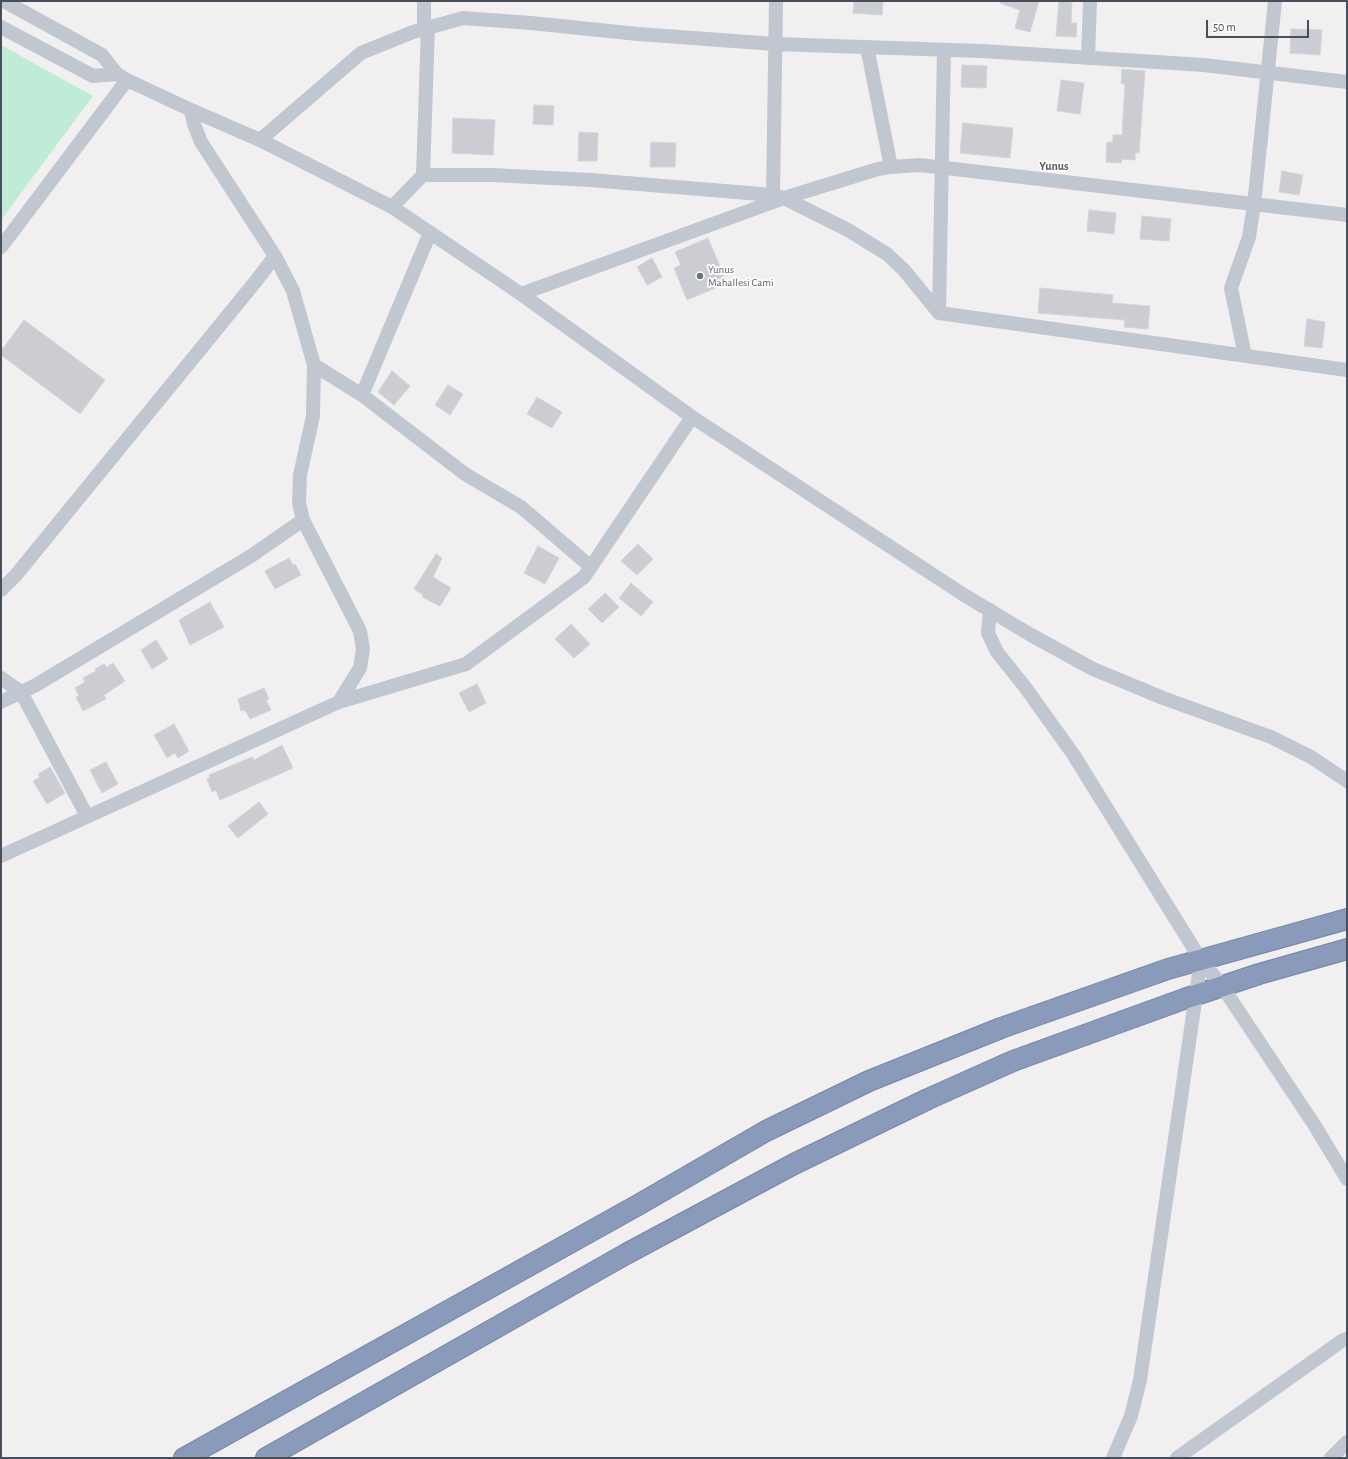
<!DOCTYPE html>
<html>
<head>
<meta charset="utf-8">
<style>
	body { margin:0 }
	#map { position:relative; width:1348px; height:1459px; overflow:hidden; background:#f1efef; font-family:"Alegreya Sans",sans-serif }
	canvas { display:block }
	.frame { position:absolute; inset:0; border:2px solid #484f5b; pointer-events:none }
	.scale { position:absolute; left:1206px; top:20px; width:103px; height:18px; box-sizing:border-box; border:2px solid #484f5b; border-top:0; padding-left:5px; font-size:12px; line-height:14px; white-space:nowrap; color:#484f5b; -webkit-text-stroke:3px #fff; paint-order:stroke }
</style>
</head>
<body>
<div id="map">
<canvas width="1348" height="1459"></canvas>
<div class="frame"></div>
<div class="scale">50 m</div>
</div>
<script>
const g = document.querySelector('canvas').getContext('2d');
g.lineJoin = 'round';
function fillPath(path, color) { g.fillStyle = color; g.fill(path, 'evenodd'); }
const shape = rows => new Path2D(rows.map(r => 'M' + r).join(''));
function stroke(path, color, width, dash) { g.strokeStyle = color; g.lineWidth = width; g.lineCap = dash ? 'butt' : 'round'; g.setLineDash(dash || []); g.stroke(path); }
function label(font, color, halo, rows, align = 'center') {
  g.font = font + ' "Alegreya Sans",sans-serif'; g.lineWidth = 3.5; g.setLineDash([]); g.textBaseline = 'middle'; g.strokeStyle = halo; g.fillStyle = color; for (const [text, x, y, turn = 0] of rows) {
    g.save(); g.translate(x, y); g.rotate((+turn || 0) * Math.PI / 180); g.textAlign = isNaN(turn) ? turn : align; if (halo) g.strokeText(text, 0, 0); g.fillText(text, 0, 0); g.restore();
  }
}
const green = shape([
	[1,45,93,96,1,220]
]);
const building = shape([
	[854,1,883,1,882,15,853,13,854,1],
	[1000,1,1039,1,1030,32,1015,28,1020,10,1000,3,1000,1],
	[1059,1,1072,1,1071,23,1077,23,1076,37,1056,36,1059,1],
	[1291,29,1322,30,1320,55,1290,53,1291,29],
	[962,65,987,66,986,88,961,87,962,65],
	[1122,69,1145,71,1139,153,1135,153,1135,160,1122,159,1121,163,1106,162,1107,142,1113,142,1113,135,1122,135,1125,84,1121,83,1122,69],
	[1061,80,1084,83,1080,114,1057,111,1061,80],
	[534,105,554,106,553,125,533,124,534,105],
	[453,118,495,120,493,155,452,153,453,118],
	[963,123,1013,128,1010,158,960,153,963,123],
	[579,132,598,133,597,161,578,161,579,132],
	[651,142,676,143,675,167,650,167,651,142],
	[1282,171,1303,175,1299,195,1279,192,1282,171],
	[1089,210,1116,213,1114,234,1087,231,1089,210],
	[1142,216,1171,219,1169,241,1140,239,1142,216],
	[708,238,727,283,687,300,674,268,681,265,675,252,708,238],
	[652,258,662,277,647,285,637,267,652,258],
	[1040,288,1113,295,1112,303,1150,306,1148,329,1124,327,1125,320,1038,313,1040,288],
	[1307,319,1325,322,1322,348,1304,346,1307,319],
	[24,320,105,380,80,414,1,355,1,351,24,320],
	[392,371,410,386,394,405,378,392,392,371],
	[448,385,463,394,450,415,435,405,448,385],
	[537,397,562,412,552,428,527,414,537,397],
	[638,544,653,559,637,575,621,561,638,544],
	[538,546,559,558,545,584,524,573,538,546],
	[436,554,442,558,433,577,451,588,440,606,422,597,423,595,414,589,436,554],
	[289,558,293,565,295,564,301,575,275,589,265,571,289,558],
	[631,583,653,602,641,616,619,598,631,583],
	[605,593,619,607,602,623,588,609,605,593],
	[210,602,224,627,190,645,179,620,210,602],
	[571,624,590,644,574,658,555,639,571,624],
	[156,640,168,659,152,669,141,650,156,640],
	[113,663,125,681,104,695,106,699,83,711,76,697,79,696,75,688,85,682,83,678,96,671,95,669,104,664,107,667,113,663],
	[477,684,486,703,469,712,459,693,477,684],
	[264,688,269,699,266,700,271,710,250,719,245,710,241,711,238,699,264,688],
	[174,724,189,751,178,758,175,753,167,758,154,735,174,724],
	[282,745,293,768,220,800,216,790,212,792,207,779,210,777,209,775,252,757,254,760,282,745],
	[106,762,118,784,102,793,90,770,106,762],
	[50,767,65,793,47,804,33,781,40,777,38,774,50,767],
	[259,802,268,814,238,838,228,826,259,802]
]);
const minor = shape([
	[4,1,102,55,117,74,127,80,191,110,260,140,392,207,521,294,692,417,964,595,1031,635,1093,669,1163,698,1271,737,1311,757,1347,781],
	[424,1,424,29],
	[1,27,93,76,117,74],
	[867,47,891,167],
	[1088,58,1090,1],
	[260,140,361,53,413,32,463,18,531,23,638,34,775,44,981,51,1204,65,1347,82],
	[423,175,492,175,590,180,773,195,784,198,848,230,887,254,904,270,939,313,1347,370],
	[773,195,776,1],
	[392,207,423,175,428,28],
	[430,233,362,395,465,474,521,507,591,567],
	[1,247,127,80],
	[275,256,293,291,314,365,313,416,300,475,299,503,303,520,360,631,363,649,360,668,339,702],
	[521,294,784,198,878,169,891,167,920,165,1347,215],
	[939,313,944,50],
	[1245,356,1231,288,1249,237,1254,205,1275,1],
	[314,365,362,395],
	[1,590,16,575,256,281,275,256,201,142,194,124,191,110],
	[990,610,988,633,997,652,1025,687,1073,754,1201,960,1222,986,1315,1126,1347,1179],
	[1,678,21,692,87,816],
	[1,702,36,685,251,556,303,520],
	[1,856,339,702,466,664,584,577,692,417],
	[1113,1458,1131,1416,1140,1380,1201,960],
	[1177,1458,1343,1340,1347,1339],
	[1331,1458,1347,1442]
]);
const highway = shape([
	[184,1458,638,1205,766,1131,869,1081,1001,1028,1168,969,1347,919],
	[266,1458,626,1254,794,1164,928,1099,1013,1061,1184,999,1259,974,1347,949]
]);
const markers = [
	[700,276,4,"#6b7280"]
];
const worshipNames = [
	["Yunus",708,270],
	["Mahallesi Cami",708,283]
];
const neighbourhoodNames = [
	["Yunus",1054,166]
];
fillPath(green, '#bfecd7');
fillPath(building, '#cccdd3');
stroke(building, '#d3d4da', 1);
stroke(highway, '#7485a6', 22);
stroke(minor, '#c0c7d0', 14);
stroke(highway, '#899abb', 20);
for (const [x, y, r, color] of markers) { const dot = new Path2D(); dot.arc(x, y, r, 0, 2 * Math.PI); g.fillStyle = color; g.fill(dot); stroke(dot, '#fff', 1.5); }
label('11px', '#5b616d', '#fff', worshipNames, 'left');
label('bold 12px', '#5b5e63', '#fff', neighbourhoodNames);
</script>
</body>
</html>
